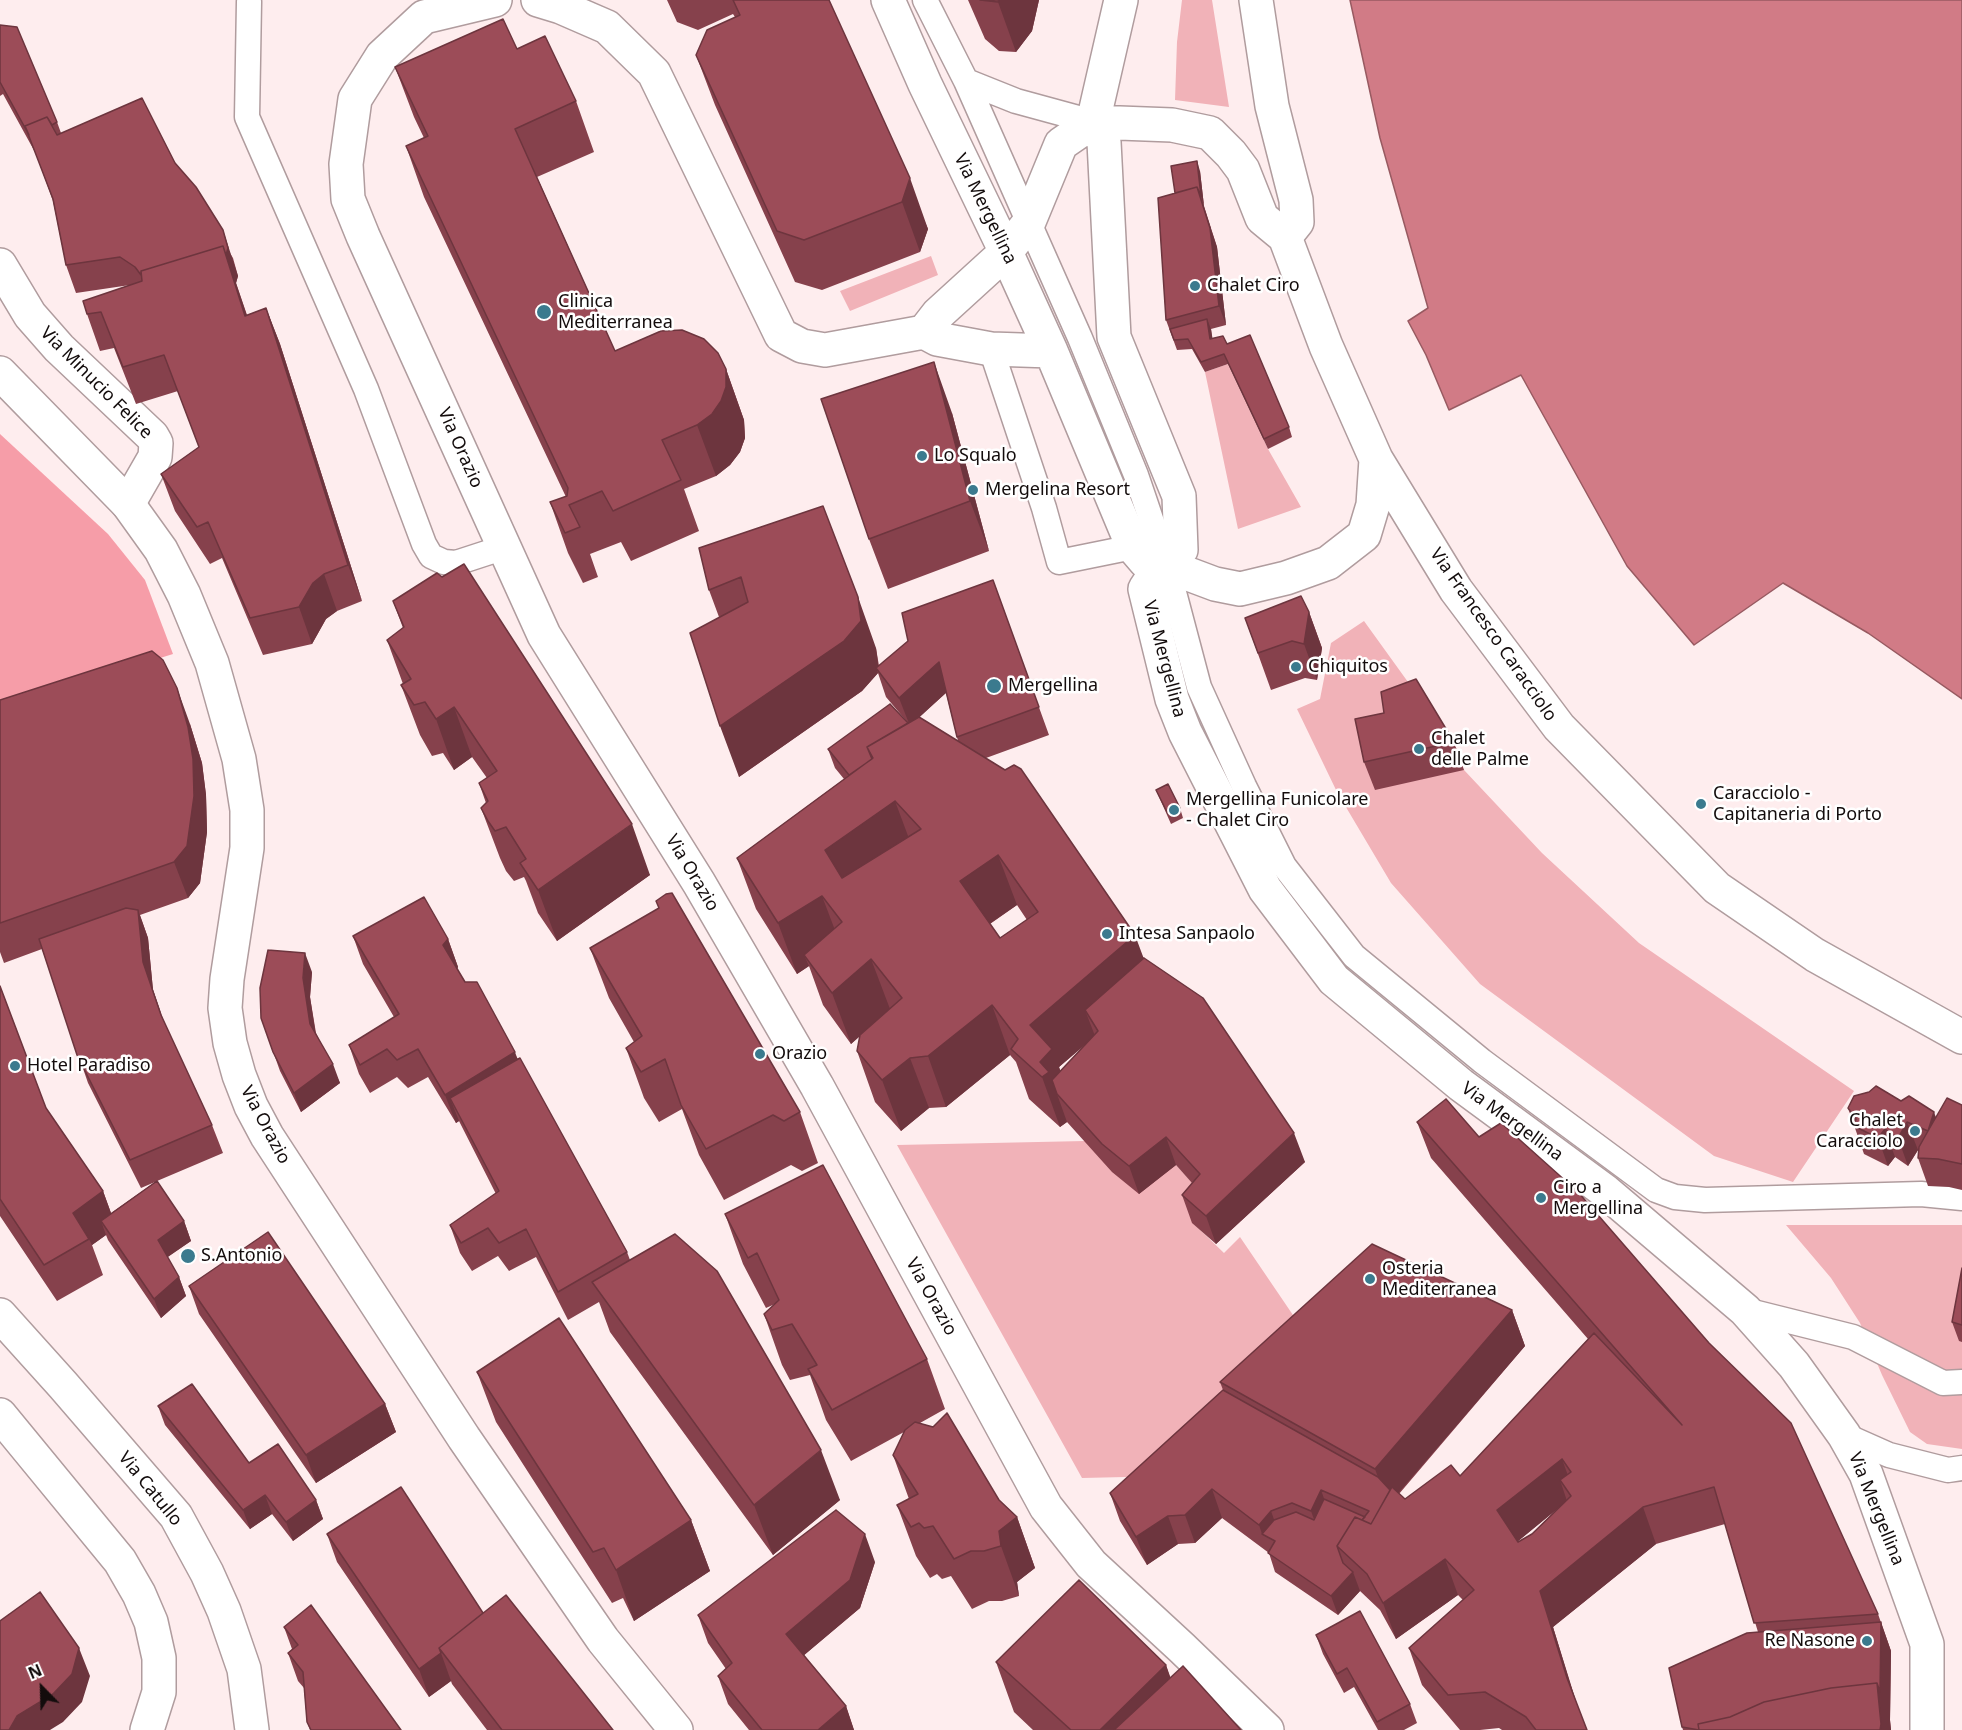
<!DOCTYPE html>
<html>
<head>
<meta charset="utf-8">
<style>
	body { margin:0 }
	#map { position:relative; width:1962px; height:1730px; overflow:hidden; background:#feedee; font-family:"Noto Sans",sans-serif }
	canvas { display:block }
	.north { position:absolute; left:12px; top:1658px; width:60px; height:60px; -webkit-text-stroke:4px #fff; paint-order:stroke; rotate:337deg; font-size:16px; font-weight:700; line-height:24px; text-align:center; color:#130c0c }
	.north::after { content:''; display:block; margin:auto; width:21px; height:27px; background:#130c0c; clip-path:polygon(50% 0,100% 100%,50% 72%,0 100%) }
</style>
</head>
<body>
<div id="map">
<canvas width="1962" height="1730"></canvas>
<div class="north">N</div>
</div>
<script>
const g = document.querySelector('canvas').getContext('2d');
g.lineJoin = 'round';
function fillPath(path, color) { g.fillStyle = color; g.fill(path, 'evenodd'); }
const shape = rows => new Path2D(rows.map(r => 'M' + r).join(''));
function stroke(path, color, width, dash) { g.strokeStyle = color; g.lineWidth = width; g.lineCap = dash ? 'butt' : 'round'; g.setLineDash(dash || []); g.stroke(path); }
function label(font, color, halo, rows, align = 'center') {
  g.font = font + ' "Noto Sans",sans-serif'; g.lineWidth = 5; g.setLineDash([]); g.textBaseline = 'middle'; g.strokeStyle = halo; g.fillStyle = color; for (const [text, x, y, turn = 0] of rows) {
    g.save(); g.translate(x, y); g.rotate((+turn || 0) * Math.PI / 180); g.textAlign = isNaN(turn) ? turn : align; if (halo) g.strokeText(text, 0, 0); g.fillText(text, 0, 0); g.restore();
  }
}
const green = shape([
	[1182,0,1212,0,1229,107,1175,100,1177,42],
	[931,256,938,275,850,311,840,291],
	[1228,364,1268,449,1301,507,1238,529,1205,372],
	[1364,621,1426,707,1464,770,1542,853,1639,943,1854,1091,1793,1182,1714,1156,1480,984,1391,883,1337,792,1297,709,1320,699,1331,643],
	[1085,1141,1176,1165,1210,1202,1193,1223,1224,1253,1240,1237,1314,1346,1169,1476,1082,1478,897,1145],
	[1786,1225,1962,1225,1962,1449,1927,1444,1910,1432,1882,1375,1860,1323,1831,1278]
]);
const forest = shape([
	[0,434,108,534,145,580,173,654,0,708]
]);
const water = shape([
	[1350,0,1962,0,1962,699,1868,633,1783,583,1694,645,1627,566,1521,375,1449,410,1426,355,1408,321,1428,308,1380,138,1350,0]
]);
const service = shape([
	[925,0,966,81,1080,338,1136,475,1167,566,1199,687,1244,786,1284,866,1354,956,1482,1061,1656,1190,1675,1197,1705,1200,1921,1194,1962,1198],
	[249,2,247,117,366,389,424,544,431,556,444,562,456,563,505,547],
	[966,81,1016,101,1093,122],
	[991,349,1044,508,1059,562,1133,547],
	[1745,1310,1853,1337,1943,1383,1962,1382],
	[1844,1435,1889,1455,1948,1470,1962,1468]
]);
const minor = shape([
	[0,265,30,315,59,348,152,436,156,443,155,457,128,504],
	[0,1315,63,1385,176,1516,207,1573,224,1611,244,1669,252,1730]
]);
const tertiary = shape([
	[495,0,424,17,382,56,355,99,346,164,348,199,363,236,544,635,699,883,817,1086,1046,1507,1091,1564,1182,1648,1267,1730],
	[538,0,561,7,607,27,654,73,781,335,802,346,825,350,924,332,937,339,991,349,1051,351],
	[888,0,925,84,1006,252,1051,351,1133,547,1145,561,1167,566,1215,584,1240,589,1286,578,1328,563,1364,535,1373,505,1376,459],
	[1256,0,1272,106,1296,200,1297,222,1285,237],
	[1093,122,1104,142,1114,337,1179,496,1181,550,1167,566,1153,577,1145,589,1172,699,1185,732,1265,889,1334,980,1461,1085,1605,1191,1745,1310,1794,1365,1844,1435,1866,1474,1927,1644,1927,1730],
	[1093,122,1172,125,1210,133,1231,154,1243,170,1262,218,1285,237,1326,346,1376,459,1456,590,1559,727,1717,888,1815,955,1962,1037],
	[924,332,938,314,1006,252,1028,224,1061,144,1093,122,1121,0],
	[0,373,128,504,161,550,184,595,212,663,239,759,247,810,247,848,227,979,225,1008,230,1043,239,1075,251,1106,267,1136,464,1438,603,1640,676,1730],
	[0,1415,120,1561,139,1594,151,1622,159,1658,159,1692,147,1730]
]);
const wall = shape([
	[667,0,829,0,928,229,920,252,822,290,795,282,715,105,696,55,735,17,733,14,698,30,677,22],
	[968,0,1039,0,1032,31,1016,52,999,51,985,39],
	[0,25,57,122,61,133,175,163,233,258,238,276,236,283,247,315,266,308,280,344,362,601,337,611,326,619,312,644,263,655,222,558,210,564,175,511,161,474,199,447,178,391,136,404,114,348,100,351,87,314,130,285,76,293,66,265,53,201,36,154,3,94,0,96],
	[517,49,576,101,594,152,537,177,615,351,726,369,744,420,745,438,740,452,730,465,716,476,684,489,699,531,631,561,621,542,590,554,598,577,583,583,568,553,550,502,566,497,424,197,406,146,424,138,414,117,395,67],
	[1200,171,1204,206,1217,247,1226,325,1211,329,1212,338,1227,344,1289,427,1292,437,1268,449,1228,364,1205,372,1192,349,1177,350,1166,320,1175,193],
	[952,413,989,551,888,589,869,539],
	[699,548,876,648,879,666,993,580,1049,735,986,758,1305,1162,1216,1244,1192,1223,1182,1195,1192,1183,1176,1165,1139,1194,1112,1172,1067,1122,1060,1127,1029,1099,1016,1062,1010,1055,946,1107,929,1108,901,1131,875,1102,857,1051,860,1036,851,1044,823,1005,809,966,797,974,756,909,737,858,844,779,835,768,828,749,908,723,886,697,878,673,862,691,739,777,719,617,709,590],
	[946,693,958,741,919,717],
	[1017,905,1027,920,1000,938,990,924],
	[1086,1044,1060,1071,1059,1067],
	[393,601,650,875,557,941,538,913,526,881,524,877,514,881,506,871,500,858,481,808,486,803,479,783,487,778,472,757,454,770,443,753,432,756,420,735,401,685,403,684,387,640,403,628],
	[1309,612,1322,648,1317,680,1305,678,1271,690,1245,618],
	[0,700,190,724,202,763,206,795,207,832,200,883,188,898,140,915,148,938,153,990,164,1022,212,1125,223,1153,157,1181,184,1221,191,1241,167,1257,179,1277,186,1296,161,1318,108,1240,106,1235,92,1245,103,1275,57,1301,0,1216,0,986,46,1108,103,1191,111,1213,155,1182,141,1188,88,1083,42,949,4,963,0,952],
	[1454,742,1464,770,1375,790,1364,762],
	[1156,790,1180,808,1183,818,1171,824],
	[353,936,448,939,458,967,457,969,465,982,518,1059,627,1252,630,1260,840,1500,773,1555,610,1332,599,1302,568,1320,536,1257,509,1271,498,1256,472,1271,460,1253,450,1225,496,1194,459,1121,456,1123,428,1077,408,1088,397,1077,370,1093,359,1074,349,1045,394,1017,363,964],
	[590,948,800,1112,818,1163,802,1171,791,1165,724,1200,699,1155,682,1109,659,1122,644,1098,626,1048,634,1042,609,998],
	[312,972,310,997,316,1033,340,1083,301,1112,280,1071,261,1018],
	[1901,1101,1936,1117,1962,1105,1962,1190,1949,1187,1928,1186,1918,1158,1918,1150,1908,1166,1895,1157,1888,1166,1864,1154,1848,1108],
	[1417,1122,1878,1614,1891,1651,1890,1720,1891,1730,1683,1730,1682,1727,1758,1632,1725,1524,1656,1544,1553,1627,1577,1706,1587,1730,1502,1730,1499,1728,1480,1730,1460,1730,1422,1685,1409,1648,1463,1600,1458,1595,1396,1639,1380,1610,1360,1591,1338,1615,1275,1572,1269,1553,1222,1518,1195,1543,1178,1544,1147,1565,1120,1521,1110,1493,1223,1390,1220,1382,1512,1310,1525,1346,1399,1494,1405,1499,1460,1476,1588,1339,1431,1158],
	[1556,1510,1532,1534,1518,1542,1518,1541],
	[725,1214,927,1359,945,1409,920,1423,1017,1517,1035,1568,1017,1582,1019,1596,1002,1601,989,1601,972,1609,951,1576,942,1579,937,1574,930,1578,916,1556,897,1505,909,1499,893,1455,904,1432,851,1461,826,1420,810,1375,790,1380,782,1365,764,1314,775,1304,766,1308,743,1264],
	[1962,1268,1962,1342,1959,1341,1952,1322],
	[189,1286,385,1404,396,1432,316,1483,199,1314],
	[477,1372,691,1520,710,1571,634,1621,623,1598,612,1603,496,1422],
	[158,1406,249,1463,316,1500,323,1519,293,1541,272,1514,250,1529,165,1425],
	[327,1534,483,1613,613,1730,487,1730,452,1684,451,1681,429,1697,337,1562],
	[875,1562,860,1608,804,1655,846,1706,854,1730,749,1730,728,1704,718,1676,726,1669,708,1643,698,1615],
	[284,1627,401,1730,310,1730,307,1722,304,1688,298,1681,288,1653,292,1649],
	[1316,1635,1410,1704,1417,1723,1404,1730,1378,1730,1354,1687,1344,1693,1323,1654],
	[996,1662,1166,1665,1170,1678,1241,1730,1033,1730,1014,1712]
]);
const shadedWall = shape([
	[999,0,1039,0,1032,31,1016,52,998,2],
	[1197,161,1200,171,1204,206,1201,196],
	[910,178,928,229,920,252,902,202],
	[1197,187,1217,247,1226,325,1219,306],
	[223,230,238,276,236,283,259,352,245,316,223,246],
	[266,308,280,344,362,601,348,565],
	[1207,319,1211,329,1214,348,1210,339],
	[934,362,952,413,989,551,970,501],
	[726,369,744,420,745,438,740,452,730,465,716,476,697,425],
	[324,574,337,611,326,619,312,644,299,607,313,583],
	[858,597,876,648,879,671,876,668,878,673,862,691,739,777,720,726],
	[1309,612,1322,648,1317,680,1304,644],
	[939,662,949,690,910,726,899,698],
	[177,688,190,724,202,763,206,795,207,832,200,883,188,898,174,862],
	[454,707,472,757,454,770,436,719],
	[895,801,914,852,843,900,825,850],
	[632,824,650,875,557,941,538,890],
	[998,855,1017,905,979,931,960,881],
	[822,896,841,946,804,955,809,966,797,974,778,923],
	[138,910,148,938,153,990,171,1043,143,962],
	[1135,935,1154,986,1085,1010,1095,1036,1059,1067,1071,1099,1057,1094,1067,1122,1060,1127,1042,1077,1040,1062,1030,1025],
	[448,939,458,967,453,973,443,945],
	[305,953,312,972,310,997,317,1043,310,1024,303,978],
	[871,959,890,1009,851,1044,832,993],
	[992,1005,1010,1055,946,1107,928,1056],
	[515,1052,525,1080,450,1098,459,1121,456,1123,445,1095],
	[910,1058,929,1108,901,1131,882,1080],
	[333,1064,340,1083,301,1112,294,1093],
	[1934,1112,1944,1140,1938,1159,1928,1131],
	[1907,1122,1918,1150,1908,1166,1898,1138],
	[1885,1129,1895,1157,1888,1166,1878,1138],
	[1294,1133,1305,1162,1216,1244,1206,1216],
	[1166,1137,1176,1165,1139,1194,1129,1166],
	[103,1191,116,1227,101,1221,106,1235,92,1245,89,1239,73,1213],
	[184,1221,191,1241,165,1259,158,1240],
	[179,1277,186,1296,161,1318,154,1299],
	[1512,1310,1525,1346,1388,1505,1375,1469],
	[385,1404,396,1432,316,1483,306,1455],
	[821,1450,840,1500,773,1555,754,1505],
	[1562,1459,1575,1495,1571,1496,1560,1480,1567,1501,1511,1547,1497,1510],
	[1212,1489,1222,1518,1195,1543,1185,1515],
	[1321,1490,1331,1518,1321,1539,1311,1511],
	[265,1495,272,1514,250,1529,243,1510],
	[316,1500,323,1519,293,1541,286,1522],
	[1643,1507,1656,1544,1553,1627,1580,1714,1567,1678,1540,1591],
	[1271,1511,1281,1539,1275,1541,1262,1534,1259,1525],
	[1168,1516,1178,1544,1147,1565,1136,1537],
	[1017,1517,1035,1568,1017,1582,1019,1596,1001,1546,999,1531],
	[691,1520,710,1571,634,1621,616,1570],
	[865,1534,875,1562,860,1608,796,1662,786,1634],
	[1445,1559,1458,1595,1396,1639,1383,1603],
	[1353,1572,1360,1591,1338,1615,1331,1596],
	[1881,1622,1891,1651,1890,1720,1891,1730,1880,1730,1877,1683],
	[79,1648,90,1676,82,1702,63,1722,50,1730,9,1730,17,1716],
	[441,1653,451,1681,429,1697,419,1669],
	[1166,1665,1184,1715,1169,1730,1100,1730],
	[846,1706,854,1730,818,1730]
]);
const building = shape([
	[733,0,829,0,910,178,902,202,804,240,777,231,696,55,707,30,740,15,733,0],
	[980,0,999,0,998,2,980,0],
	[503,19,517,49,545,36,576,101,515,129,615,351,661,331,682,330,704,339,718,353,726,369,726,387,721,401,712,414,697,425,662,440,681,480,613,511,602,491,569,505,580,527,565,533,550,502,567,496,568,488,406,146,428,136,395,67,503,19],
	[0,25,17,27,57,122,52,125,47,117,25,126,29,135,0,82,0,25],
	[142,98,175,163,196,187,223,230,228,248,226,255,223,246,141,271,141,275,135,267,120,257,66,265,53,199,25,126,47,117,57,135,142,98],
	[1197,161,1201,196,1197,187,1175,193,1171,166,1197,161],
	[1197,187,1210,228,1219,306,1166,320,1158,198,1197,187],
	[223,246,245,316,266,308,348,565,324,574,313,583,299,607,250,618,208,522,197,527,161,474,199,447,164,355,123,367,101,312,87,314,83,301,142,281,141,271,223,246],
	[1207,319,1210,339,1223,336,1227,344,1250,335,1289,427,1264,439,1224,354,1201,362,1188,339,1174,340,1170,329,1207,319],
	[934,362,970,501,869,539,821,399,934,362],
	[823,506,858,597,861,621,844,641,720,726,690,633,748,602,741,577,709,590,699,548,823,506],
	[464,564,632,824,538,890,520,863,526,859,506,827,495,831,488,821,481,808,488,801,479,783,497,771,454,707,436,719,425,702,414,705,401,685,411,679,387,640,404,627,393,601,437,573,442,577,464,564],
	[993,580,1039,707,957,737,939,662,899,698,876,668,908,641,902,613,993,580],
	[1301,596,1309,612,1304,644,1292,641,1258,653,1245,618,1301,596],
	[152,651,163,660,177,688,188,727,193,759,194,796,187,846,174,862,0,923,0,700,152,651],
	[1416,679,1454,742,1364,762,1355,719,1384,713,1381,692,1416,679],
	[890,704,908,723,867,747,872,759,849,775,828,749,890,704],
	[919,717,1005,770,1014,765,1021,769,1135,935,1030,1025,1052,1049,1040,1062,1049,1072,1042,1077,1011,1049,1018,1039,992,1005,928,1056,910,1058,882,1080,857,1051,860,1035,902,998,871,959,832,993,804,955,842,922,822,896,778,923,737,858,873,758,867,747,919,717],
	[895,801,921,829,842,878,825,850,895,801],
	[998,855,1038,912,1000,938,960,881,998,855],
	[1168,784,1180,808,1168,814,1156,790,1168,784],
	[672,893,800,1112,784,1121,773,1115,706,1149,681,1105,665,1059,641,1072,626,1048,642,1036,590,948,659,908,656,901,666,894,672,893],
	[424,897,448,939,443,945,465,982,477,982,515,1052,445,1095,418,1049,397,1060,387,1049,360,1065,349,1045,399,1014,353,936,424,897],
	[126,908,138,910,143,962,161,1015,212,1125,130,1160,77,1055,39,939,126,908],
	[268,950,305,953,303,978,310,1024,333,1064,294,1093,273,1052,261,1018,260,988,268,950],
	[1144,958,1203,998,1294,1133,1206,1216,1182,1195,1200,1174,1166,1137,1129,1166,1102,1144,1057,1094,1052,1080,1098,1031,1085,1010,1144,958],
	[0,986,46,1108,103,1191,73,1213,89,1239,44,1265,0,1199,0,986],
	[520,1058,627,1252,558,1292,526,1229,499,1243,488,1228,461,1243,450,1225,499,1191,450,1098,520,1058],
	[1876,1086,1901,1101,1909,1096,1934,1112,1928,1131,1947,1098,1962,1105,1962,1164,1938,1159,1918,1158,1919,1147,1928,1131,1907,1122,1898,1138,1885,1129,1878,1138,1854,1126,1856,1119,1848,1108,1854,1096,1869,1092,1876,1086],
	[1446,1099,1479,1137,1501,1123,1578,1192,1709,1343,1791,1423,1878,1614,1754,1623,1714,1487,1643,1507,1540,1591,1567,1678,1587,1730,1536,1730,1526,1717,1485,1692,1448,1695,1409,1648,1474,1590,1445,1559,1383,1603,1367,1574,1337,1546,1355,1517,1371,1524,1392,1487,1405,1499,1451,1465,1460,1476,1594,1333,1682,1425,1417,1122,1446,1099],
	[1562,1459,1571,1472,1560,1480,1571,1496,1532,1534,1518,1542,1497,1510,1562,1459],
	[823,1165,927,1359,832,1410,808,1369,817,1365,792,1324,772,1330,764,1314,779,1300,757,1253,748,1258,725,1214,823,1165],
	[157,1181,184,1221,158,1240,179,1277,154,1299,101,1221,157,1181],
	[268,1232,385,1404,306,1455,189,1286,268,1232],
	[675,1234,717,1271,821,1450,754,1505,592,1282,675,1234],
	[1372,1244,1512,1310,1375,1469,1220,1382,1372,1244],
	[1962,1268,1962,1325,1952,1322,1962,1268],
	[559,1318,691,1520,616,1570,604,1548,593,1552,477,1372,559,1318],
	[192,1384,249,1463,278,1444,316,1500,286,1522,265,1495,243,1510,158,1406,192,1384],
	[1223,1390,1378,1477,1390,1490,1371,1524,1362,1520,1369,1511,1321,1490,1311,1511,1292,1503,1271,1511,1259,1525,1212,1489,1185,1515,1168,1516,1136,1537,1110,1493,1223,1390],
	[947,1413,999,1500,1017,1517,999,1531,1001,1546,984,1551,971,1551,954,1559,933,1526,924,1528,919,1523,911,1527,897,1505,918,1494,893,1455,905,1430,915,1422,933,1427,947,1413],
	[401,1487,483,1613,439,1648,441,1653,419,1669,327,1534,401,1487],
	[1324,1499,1365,1517,1362,1520,1355,1517,1337,1546,1343,1563,1353,1572,1331,1596,1268,1553,1275,1541,1262,1534,1274,1520,1296,1512,1314,1520,1324,1499],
	[836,1510,865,1534,850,1580,786,1634,846,1706,818,1730,762,1730,718,1676,732,1663,698,1615,836,1510],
	[1079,1580,1166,1665,1100,1730,1071,1730,996,1662,1079,1580],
	[40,1592,79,1648,72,1674,53,1694,17,1716,9,1730,0,1730,0,1621,40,1592],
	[506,1595,613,1730,502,1730,439,1648,506,1595],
	[311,1605,401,1730,311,1730,307,1722,303,1672,288,1653,298,1645,284,1627,311,1605],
	[1360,1611,1410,1704,1377,1722,1347,1668,1337,1674,1316,1635,1360,1611],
	[1881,1622,1880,1692,1877,1683,1831,1688,1764,1702,1730,1717,1698,1724,1699,1730,1682,1727,1669,1668,1747,1633,1881,1622],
	[1183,1666,1241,1730,1114,1730,1183,1666],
	[1877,1683,1881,1724,1880,1730,1699,1730,1698,1724,1730,1717,1764,1702,1831,1688,1877,1683]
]);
const markers = [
	[1195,286,6,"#3b7a8e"],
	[544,312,8,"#3b7a8e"],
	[922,456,6,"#3b7a8e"],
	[973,490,6,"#3b7a8e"],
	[1296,667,6,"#3b7a8e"],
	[994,686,8,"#3b7a8e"],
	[1419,749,6,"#3b7a8e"],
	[1701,804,6,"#3b7a8e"],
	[1174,810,6,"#3b7a8e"],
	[1107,934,6,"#3b7a8e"],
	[760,1054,6,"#3b7a8e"],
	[15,1066,6,"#3b7a8e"],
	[1915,1131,6,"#3b7a8e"],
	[1541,1198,6,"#3b7a8e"],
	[188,1256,8,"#3b7a8e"],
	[1370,1279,6,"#3b7a8e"],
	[1867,1641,6,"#3b7a8e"]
];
const streetNames = [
	["Via Mergellina",985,209,64],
	["Via Minucio Felice",96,383,45],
	["Via Orazio",460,448,66],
	["Via Francesco Caracciolo",1493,635,55],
	["Via Mergellina",1164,659,75],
	["Via Orazio",692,873,59],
	["Via Mergellina",1512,1122,36],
	["Via Orazio",265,1125,62],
	["Via Orazio",931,1297,61],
	["Via Catullo",150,1489,51],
	["Via Mergellina",1876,1509,68]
];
const poiNames = [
	["Chalet Ciro",1207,286],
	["Clinica",558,302],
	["Mediterranea",558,323],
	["Lo Squalo",934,456],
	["Mergelina Resort",985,490],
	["Chiquitos",1308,667],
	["Mergellina",1008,686],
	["Chalet",1431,739],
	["delle Palme",1431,760],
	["Caracciolo -",1713,794],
	["Capitaneria di Porto",1713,815],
	["Mergellina Funicolare",1186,800],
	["- Chalet Ciro",1186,821],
	["Intesa Sanpaolo",1119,934],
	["Orazio",772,1054],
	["Hotel Paradiso",27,1066],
	["Chalet",1903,1121,"right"],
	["Caracciolo",1903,1142,"right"],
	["Ciro a",1553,1188],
	["Mergellina",1553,1209],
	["S.Antonio",201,1256],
	["Osteria",1382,1269],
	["Mediterranea",1382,1290],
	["Re Nasone",1855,1641,"right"]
];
fillPath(green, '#f1b2b8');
fillPath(forest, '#f69da8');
fillPath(water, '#d17b86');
stroke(water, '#985a61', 1.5);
stroke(service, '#b09c9e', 27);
stroke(minor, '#b09c9e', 36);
stroke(tertiary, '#b09c9e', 36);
stroke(service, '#fff', 24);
stroke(minor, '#fff', 33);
stroke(tertiary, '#fff', 33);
fillPath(wall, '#86414c');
fillPath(shadedWall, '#6d353e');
fillPath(building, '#9c4c58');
stroke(building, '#6d353e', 1.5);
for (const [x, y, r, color] of markers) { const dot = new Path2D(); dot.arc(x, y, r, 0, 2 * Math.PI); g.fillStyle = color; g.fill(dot); stroke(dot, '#fff', 2); }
label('18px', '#130c0c', '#fff', streetNames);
label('18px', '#130c0c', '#fff', poiNames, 'left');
</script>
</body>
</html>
